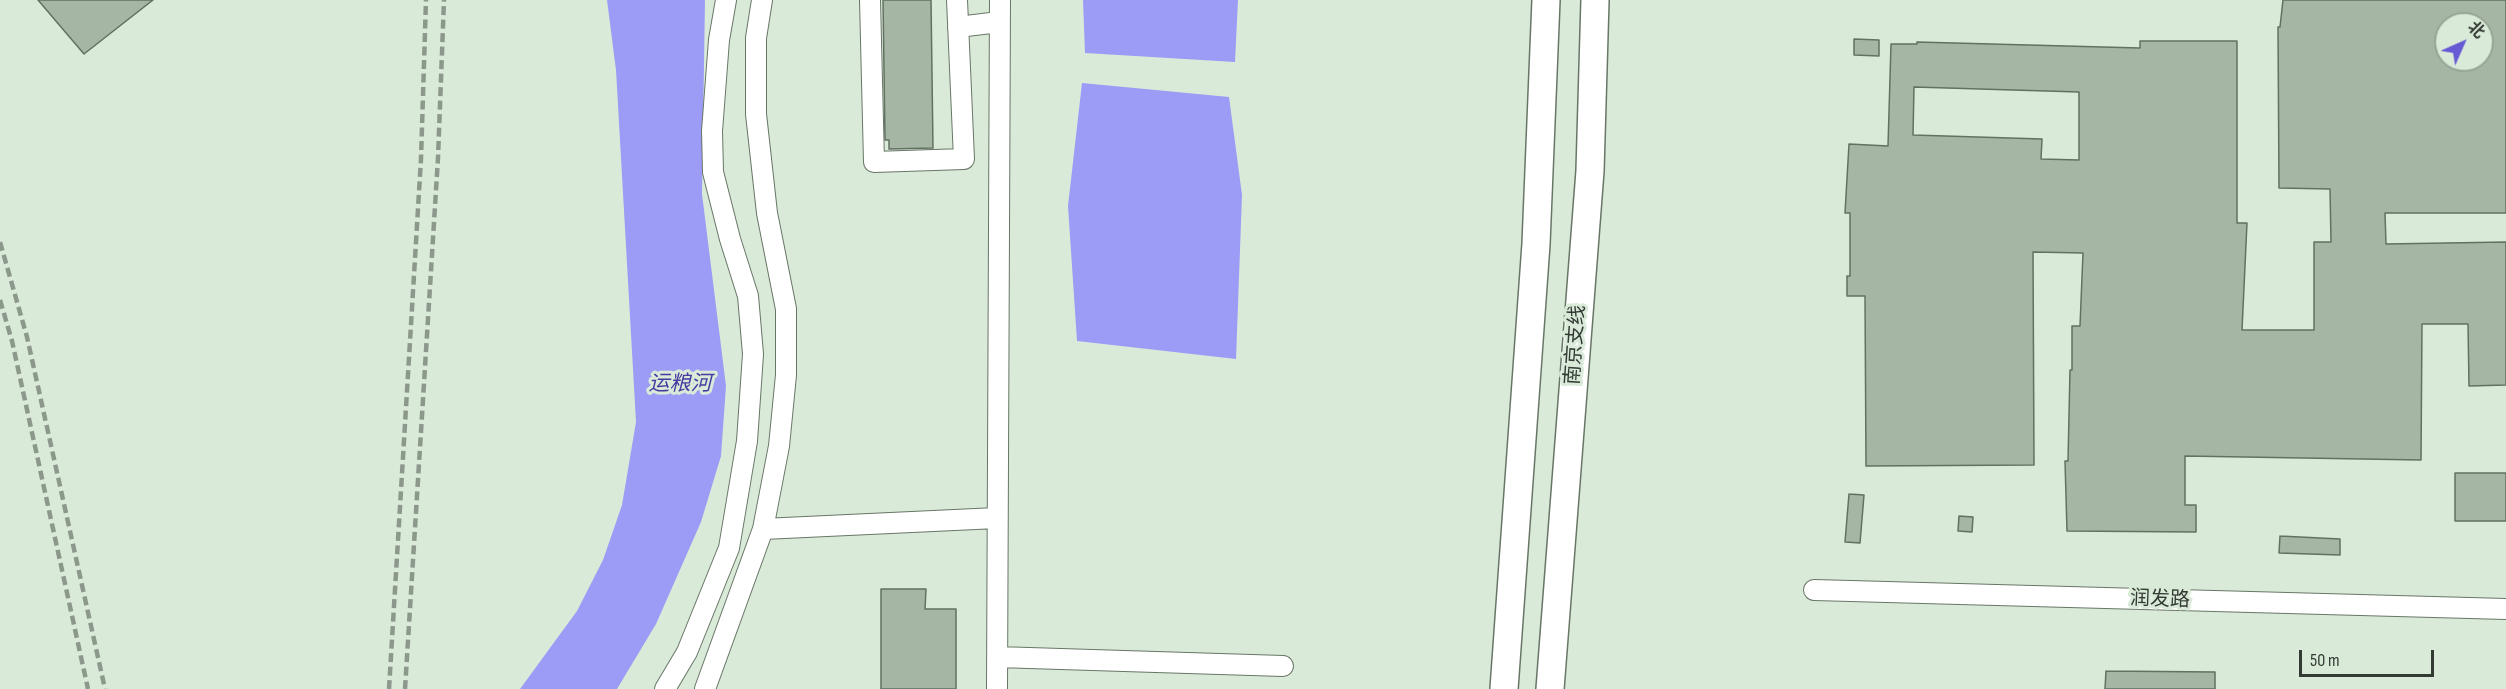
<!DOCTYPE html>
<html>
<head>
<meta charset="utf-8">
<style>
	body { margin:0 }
	#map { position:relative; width:2506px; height:689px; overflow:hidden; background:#daead9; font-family:"Sofia Sans Condensed","Noto Sans SC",sans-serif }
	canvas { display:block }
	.north { position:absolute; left:2434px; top:12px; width:60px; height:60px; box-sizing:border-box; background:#daead9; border:2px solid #97a497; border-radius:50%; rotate:45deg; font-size:16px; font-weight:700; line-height:24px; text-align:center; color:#333a33 }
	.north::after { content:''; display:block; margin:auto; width:21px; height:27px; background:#665bd4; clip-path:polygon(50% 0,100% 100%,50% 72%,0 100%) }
	.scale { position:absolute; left:2299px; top:650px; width:135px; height:27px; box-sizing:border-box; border:3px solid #333a33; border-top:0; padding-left:8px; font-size:18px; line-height:21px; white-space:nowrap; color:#333a33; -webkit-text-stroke:4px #daead9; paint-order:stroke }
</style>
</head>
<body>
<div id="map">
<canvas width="2506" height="689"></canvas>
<div class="north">北</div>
<div class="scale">50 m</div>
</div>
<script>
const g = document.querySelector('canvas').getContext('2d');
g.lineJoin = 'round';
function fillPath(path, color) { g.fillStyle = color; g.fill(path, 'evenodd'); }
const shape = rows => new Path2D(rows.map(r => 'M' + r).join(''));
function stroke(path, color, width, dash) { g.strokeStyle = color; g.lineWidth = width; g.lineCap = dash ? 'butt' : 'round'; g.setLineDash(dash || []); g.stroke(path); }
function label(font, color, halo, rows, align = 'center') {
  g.font = font + ' "Sofia Sans Condensed","Noto Sans SC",sans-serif'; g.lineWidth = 6; g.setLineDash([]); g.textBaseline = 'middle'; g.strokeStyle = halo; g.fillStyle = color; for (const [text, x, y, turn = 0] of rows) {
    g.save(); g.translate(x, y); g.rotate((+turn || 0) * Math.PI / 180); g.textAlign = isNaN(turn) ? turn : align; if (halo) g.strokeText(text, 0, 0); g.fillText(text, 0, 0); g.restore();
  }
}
const water = shape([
	[607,0,705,0,702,194,726,386,721,456,701,522,656,624,617,689,520,689,577,611,603,560,622,505,636,422,616,70],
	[1083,0,1238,0,1235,62,1085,53],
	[1082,83,1229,97,1242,195,1236,359,1077,341,1068,206]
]);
const building = shape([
	[38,0,153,0,84,54,38,0],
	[883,0,931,0,933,148,889,149,889,140,885,140,883,0],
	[2283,0,2506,0,2506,213,2385,213,2386,244,2506,242,2506,385,2469,386,2468,324,2422,324,2421,460,2185,456,2185,505,2196,505,2196,532,2067,531,2065,461,2068,461,2070,370,2072,370,2072,326,2080,326,2083,253,2033,252,2034,465,1866,466,1865,296,1847,296,1847,276,1850,276,1850,213,1845,213,1849,144,1888,146,1891,44,1917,44,1917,42,2140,48,2140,41,2237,41,2237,223,2247,223,2242,330,2314,330,2314,242,2331,242,2330,189,2279,188,2278,27,2280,27,2283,0],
	[2446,24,2482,24,2482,60,2446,60,2446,24],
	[1914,87,2079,92,2079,160,2041,159,2042,139,1913,135,1914,87],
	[1854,39,1879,40,1879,56,1854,55,1854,39],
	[2455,473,2506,473,2506,521,2455,521,2455,473],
	[1849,494,1864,495,1860,543,1845,542,1849,494],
	[1959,516,1973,517,1972,532,1958,531,1959,516],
	[2280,536,2340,539,2340,555,2279,553,2280,536],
	[881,589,926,589,925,609,956,609,956,689,881,689,881,589],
	[2106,671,2215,672,2215,689,2105,689,2106,671]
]);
const minor = shape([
	[870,0,874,162,964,159,957,0],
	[958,27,999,22],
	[763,529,997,518],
	[1814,590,2506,609],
	[997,657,1283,666],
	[665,689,687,652,729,548,747,441,753,354,748,296,730,239,713,172,712,131,719,40,726,0],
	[705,689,763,529,779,446,786,375,786,309,767,213,756,114,756,38,762,0],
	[997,689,1000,0]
]);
const highway = shape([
	[1504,689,1536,244,1546,0],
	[1550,689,1590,171,1595,0]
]);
const rail = shape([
	[0,242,27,337,105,689],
	[0,300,12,341,88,689],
	[389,689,421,159,426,0],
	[405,689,438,158,444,0]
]);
const streetNames = [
	["南京支线",1576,345,-86],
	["润发路",2160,600,2]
];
const waterNames = [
	["运粮河",680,385]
];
fillPath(water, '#9c9bf6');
fillPath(building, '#a6b6a5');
stroke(building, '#627162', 1.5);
stroke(minor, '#687667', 22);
stroke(highway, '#687667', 30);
stroke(minor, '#fff', 20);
stroke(highway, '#fff', 27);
stroke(rail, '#8c988b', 4.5, [9, 4.5]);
label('20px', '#333a33', '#daead9', streetNames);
label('italic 21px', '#4639a0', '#daead9', waterNames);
</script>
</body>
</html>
